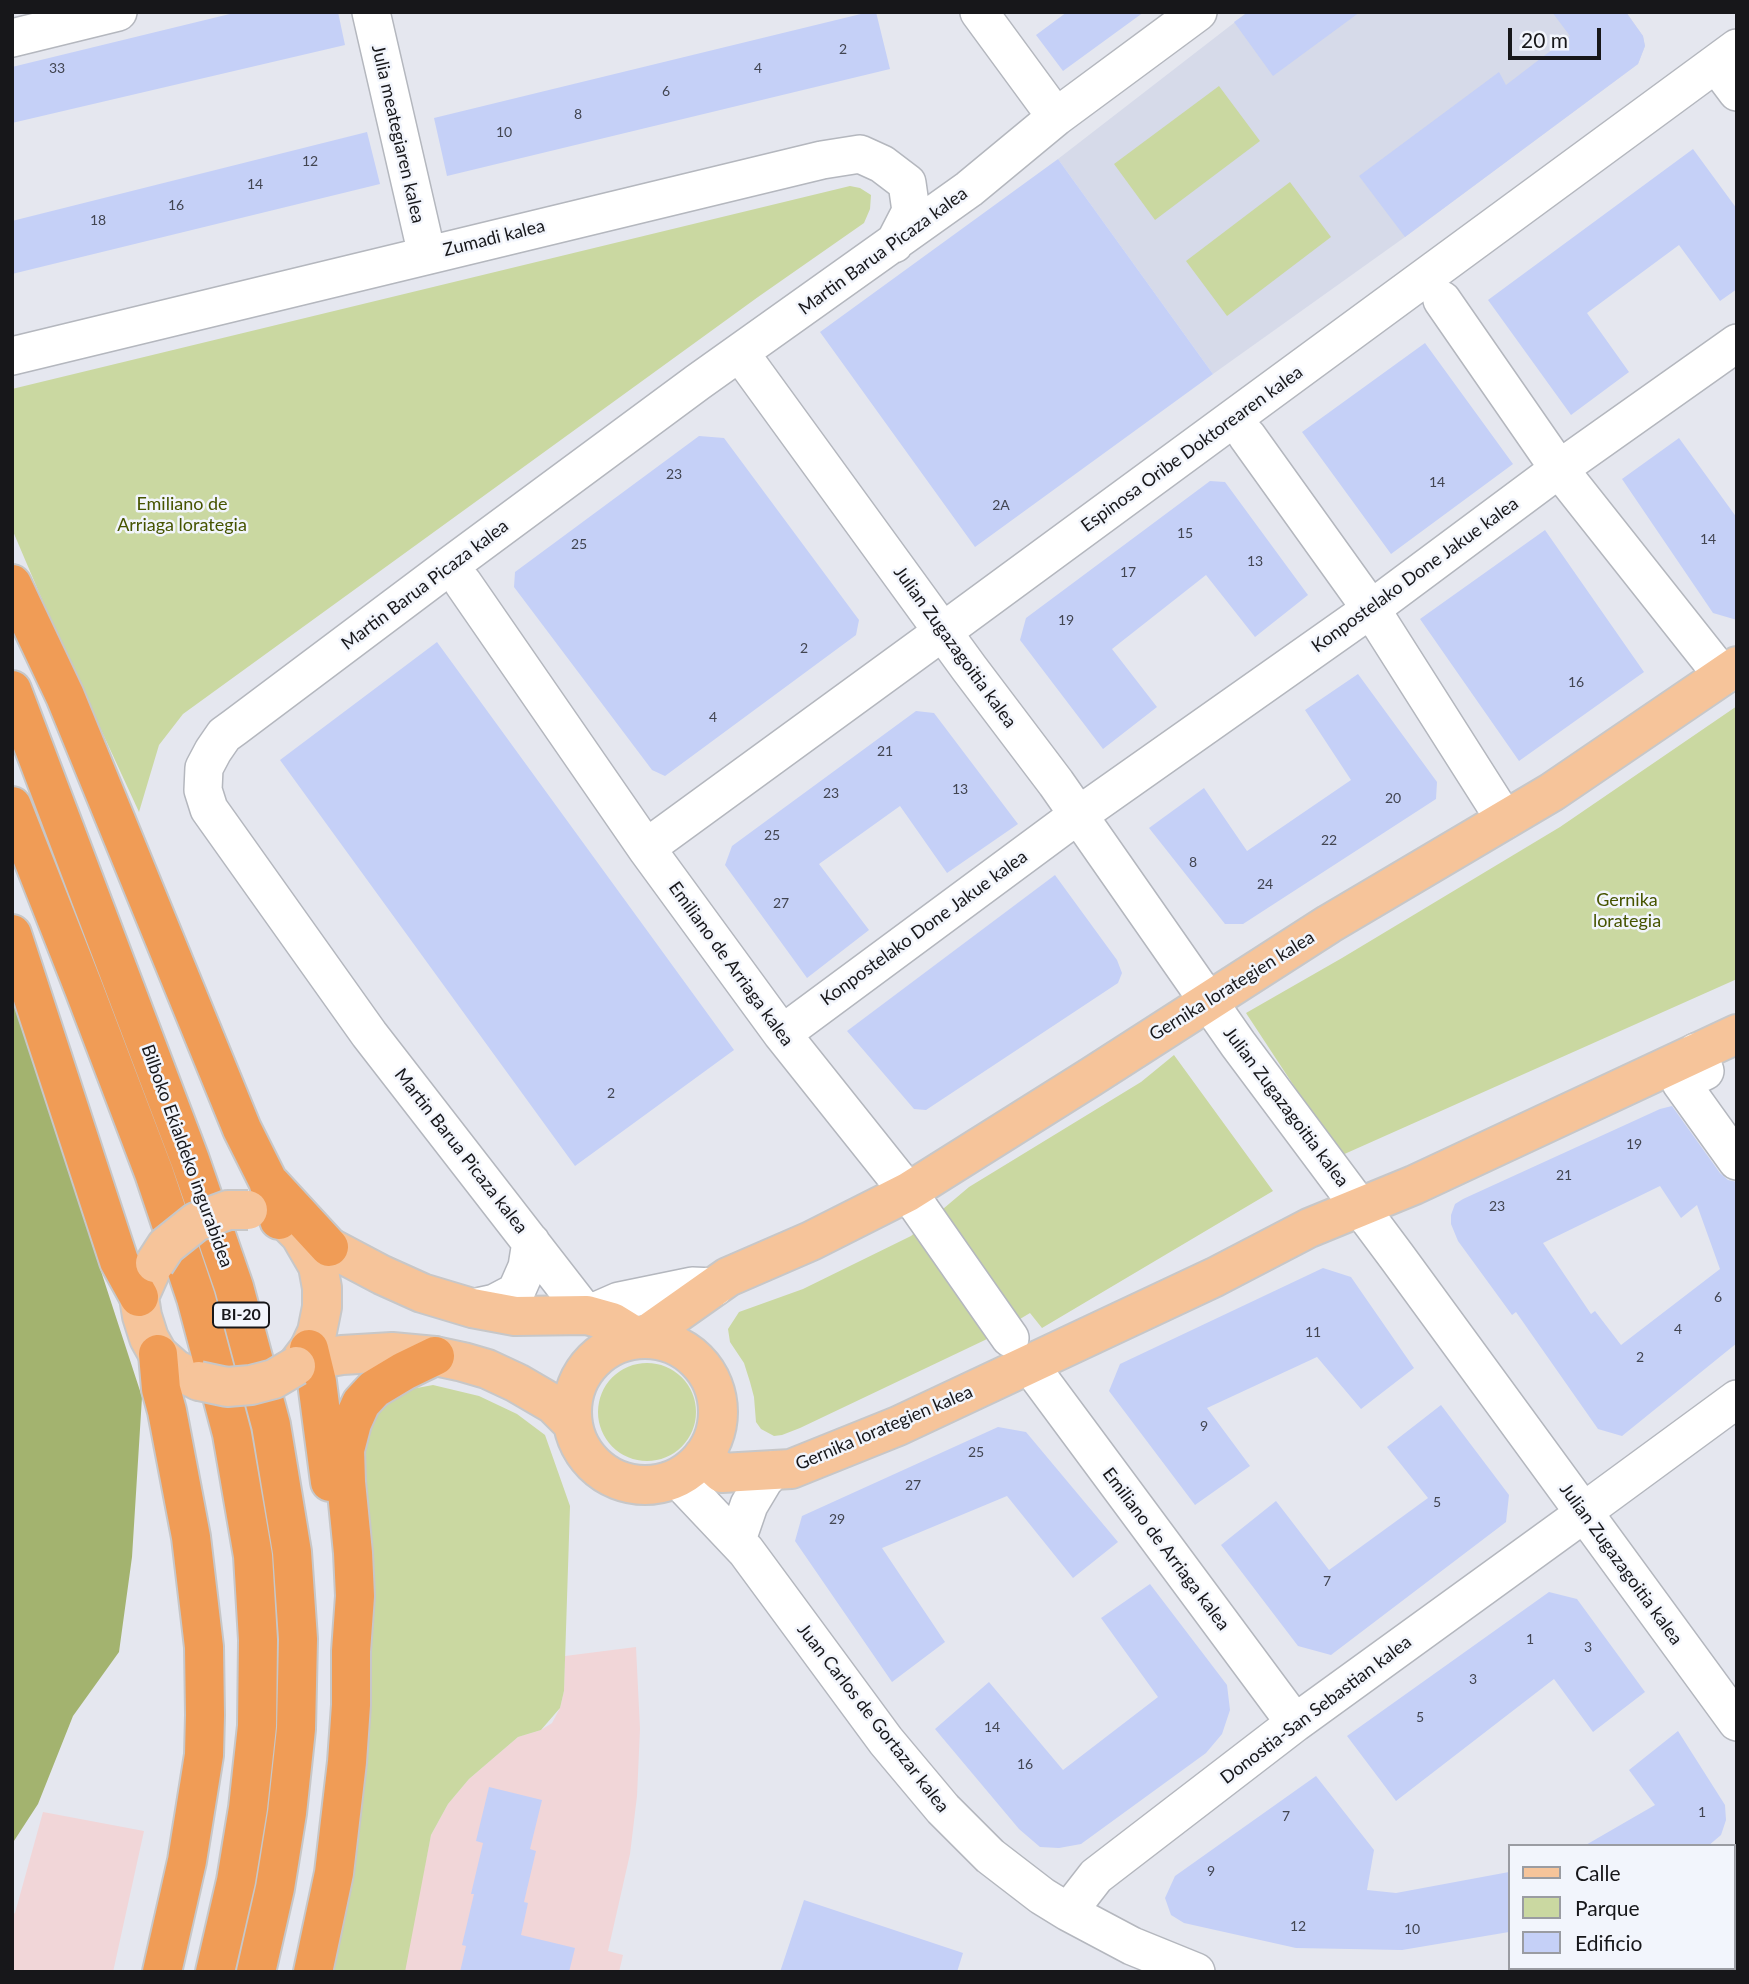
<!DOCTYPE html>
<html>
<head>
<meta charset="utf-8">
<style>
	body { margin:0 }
	#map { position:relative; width:1749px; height:1984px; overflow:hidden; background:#e5e7ef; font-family:Lato,sans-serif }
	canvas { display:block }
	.frame { position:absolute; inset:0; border:14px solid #17171a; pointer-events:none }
	.legend { position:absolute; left:1508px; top:1844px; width:228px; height:126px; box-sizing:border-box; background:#f2f5fc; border:2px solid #9a9ca2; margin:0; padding:9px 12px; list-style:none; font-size:21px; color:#17171a }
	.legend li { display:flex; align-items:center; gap:14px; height:35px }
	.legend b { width:35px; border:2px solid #9a9ca2 }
	.scale { position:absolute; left:1508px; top:28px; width:93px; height:32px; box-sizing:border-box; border:4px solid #17171a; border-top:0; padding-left:9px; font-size:21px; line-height:24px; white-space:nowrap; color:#17171a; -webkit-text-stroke:5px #f2f5fc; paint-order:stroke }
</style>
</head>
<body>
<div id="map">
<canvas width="1749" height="1984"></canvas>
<div class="frame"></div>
<ul class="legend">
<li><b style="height:9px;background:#f6c49a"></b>Calle</li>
<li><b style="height:19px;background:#cad8a1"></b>Parque</li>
<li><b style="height:19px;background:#c5d0f7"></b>Edificio</li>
</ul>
<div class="scale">20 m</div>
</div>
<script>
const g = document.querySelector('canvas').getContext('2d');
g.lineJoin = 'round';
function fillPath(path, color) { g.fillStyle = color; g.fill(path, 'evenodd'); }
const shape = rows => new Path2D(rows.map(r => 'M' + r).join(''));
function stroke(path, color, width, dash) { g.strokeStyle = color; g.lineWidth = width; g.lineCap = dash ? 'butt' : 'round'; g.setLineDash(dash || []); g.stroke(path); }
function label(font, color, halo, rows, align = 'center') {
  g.font = font + ' Lato,sans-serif'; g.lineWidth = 5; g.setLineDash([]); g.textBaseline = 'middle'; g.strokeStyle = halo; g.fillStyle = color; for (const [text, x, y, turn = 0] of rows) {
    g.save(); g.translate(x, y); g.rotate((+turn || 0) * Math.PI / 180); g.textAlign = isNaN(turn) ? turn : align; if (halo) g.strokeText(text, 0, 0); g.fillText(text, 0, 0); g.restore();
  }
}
const commercial = shape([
	[636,1647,640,1729,637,1796,630,1854,608,1951,623,1955,619,1972,403,1972,431,1835,448,1804,469,1779,518,1737,541,1730,552,1723,560,1708,564,1691,565,1656],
	[43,1812,144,1831,113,1972,12,1972,12,1915,15,1913]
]);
const built = shape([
	[1248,12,1626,12,1643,36,1645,46,1638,64,1405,237,1213,374,1058,159]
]);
const green = shape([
	[1219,86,1260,141,1155,220,1114,164],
	[1290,182,1331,237,1227,316,1186,261],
	[850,186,860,188,871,195,870,209,864,223,758,297,183,714,159,745,139,812,55,630,12,529,12,389],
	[1737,706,1737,979,1340,1156,1246,1013,1342,958,1560,827],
	[1174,1055,1273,1191,1042,1328,1030,1313,985,1340,800,1428,782,1435,774,1436,761,1429,756,1422,754,1397,750,1382,744,1363,730,1342,728,1329,739,1312,803,1289,911,1236,969,1187,1141,1082],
	'598 1412a49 49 0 1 1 98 0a49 49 0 1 1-98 0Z',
	[433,1385,479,1396,517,1414,545,1435,570,1506,564,1691,560,1708,541,1730,518,1737,469,1779,448,1804,431,1835,405,1972,332,1972,369,1701,371,1610,359,1477,369,1417,401,1391]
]);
const forest = shape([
	[12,998,142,1397,132,1557,119,1652,73,1716,38,1804,12,1844]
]);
const building = shape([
	[238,12,338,12,345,45,12,123,12,67],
	[869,12,876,12,890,69,447,176,434,118],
	[1067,12,1144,12,1063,71,1036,35],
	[1248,12,1360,12,1273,76,1234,22],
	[1552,12,1626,12,1643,36,1645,46,1638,64,1405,237,1359,176,1499,72,1506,85,1570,36],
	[367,132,380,184,12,274,12,221],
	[1693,149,1737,209,1737,289,1720,301,1679,245,1587,313,1629,372,1571,415,1488,300],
	[1058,159,1213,374,975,547,820,332],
	[1425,343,1513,464,1391,554,1302,432],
	[699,436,724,438,859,620,856,635,665,776,652,770,514,587,515,572],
	[1679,438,1737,518,1737,620,1713,613,1622,479],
	[1210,481,1225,482,1308,595,1255,637,1206,575,1112,649,1157,707,1103,749,1020,640,1026,618],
	[1545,530,1644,672,1519,761,1420,619],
	[437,642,734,1050,575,1166,280,760],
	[1358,674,1437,782,1436,799,1243,924,1225,924,1149,828,1204,788,1247,851,1351,780,1305,710],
	[916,711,934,713,1018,824,947,873,900,806,819,864,869,930,807,978,725,865,732,846],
	[1055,875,1117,960,1122,973,1118,983,926,1110,914,1109,847,1031],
	[1672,1106,1720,1173,1728,1180,1737,1182,1737,1343,1622,1436,1598,1429,1516,1312,1512,1315,1458,1241,1451,1224,1451,1215,1455,1204,1463,1199,1660,1109],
	[1660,1186,1681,1218,1697,1205,1720,1269,1621,1345,1595,1311,1591,1314,1543,1243],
	[1323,1268,1351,1277,1414,1368,1361,1409,1317,1357,1207,1408,1250,1466,1195,1505,1109,1391,1120,1364],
	[1441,1405,1509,1495,1506,1522,1331,1655,1298,1646,1221,1545,1276,1501,1329,1570,1428,1498,1387,1447],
	[998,1427,1026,1432,1118,1542,1073,1578,1007,1496,882,1548,945,1642,892,1682,795,1541,802,1516],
	[1150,1584,1227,1685,1230,1710,1222,1734,1206,1753,1081,1844,1059,1848,1040,1847,1019,1829,935,1729,989,1682,1063,1770,1158,1697,1101,1618],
	[1549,1592,1577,1599,1645,1692,1593,1732,1554,1679,1396,1801,1347,1736],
	[1678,1731,1725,1805,1726,1820,1721,1835,1708,1846,1584,1846,1655,1805,1629,1770],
	[1316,1776,1374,1850,1367,1890,1396,1893,1509,1872,1509,1932,1402,1950,1296,1948,1184,1923,1171,1915,1165,1898,1175,1876],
	[489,1787,542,1800,530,1849,536,1851,524,1902,528,1903,521,1935,575,1948,569,1972,460,1972,466,1946,462,1945,474,1894,471,1894,483,1843,476,1841],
	[804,1900,963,1953,957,1972,780,1972]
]);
const minor = shape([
	[371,12,427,255],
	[979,12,1056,117],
	[12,38,118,12],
	[1716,64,1737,92],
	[1442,300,1559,469,1723,676],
	[740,353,969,668,1056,783,1238,1044,1397,1257,1737,1722],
	[12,356,822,160,860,154,882,164,907,183,911,211,894,244],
	[1247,436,1371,609,1505,820],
	[463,583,646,848,782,1034,908,1192,1010,1338],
	[1093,805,1371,609,1559,469,1737,343],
	[646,848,960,619,1737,48],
	[782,1034,1067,823],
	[1696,1052,1705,1071,1681,1083,1737,1161],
	[715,1287,692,1286,619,1301,587,1315,369,1034,209,809,203,790,204,768,213,751,224,735,235,727,452,564,698,382,969,189,1056,117,1198,12],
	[472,1308,495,1303,516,1292,527,1267,531,1242],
	[1037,1375,1295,1723],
	[677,1478,746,1551,886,1741,943,1809,990,1856,1042,1896,1068,1912,1132,1946,1196,1972],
	[1598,1501,1737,1399],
	[739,1534,749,1505,764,1480,773,1470],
	[1733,1890,1737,1887],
	[1068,1912,1096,1876,1295,1723,1575,1520],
	[1576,1972,1586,1968]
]);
const major = shape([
	[292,1227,300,1235,318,1266,322,1288,322,1307,317,1332,309,1349,296,1366],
	[300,1235,329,1247,382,1275,422,1293,472,1308,515,1316,587,1315,612,1322,638,1338],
	[152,1268,139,1297,142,1316,149,1338,158,1354,175,1369,199,1381],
	[643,1337,728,1277,811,1241,908,1192,1091,1077,1329,924,1552,792,1737,666],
	'572 1412a73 73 0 1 1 146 0a73 73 0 1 1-146 0Z',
	[301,1362,342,1355,392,1352,435,1356,463,1362,487,1369,517,1383,553,1404,572,1423],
	[703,1456,722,1473,791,1469,898,1426,1215,1277,1309,1228,1414,1185,1737,1034]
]);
const highway = shape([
	[12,584,65,696,242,1129,268,1181,279,1220],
	[12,690,190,1160,234,1287,271,1425,292,1552,298,1639,296,1729,287,1813,275,1888,256,1972],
	[12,806,84,989,154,1173,196,1298,232,1434,253,1556,258,1640,257,1726,248,1808,236,1881,215,1972],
	[12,934,119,1261,139,1297],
	[271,1184,329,1247],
	[309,1349,317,1382,330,1482],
	[158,1354,161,1389,167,1411,191,1537,204,1647,205,1715,204,1755,187,1861,162,1972],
	[313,1972,334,1873,347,1762,351,1705,351,1651,355,1596,353,1553,346,1482,345,1450,352,1423,361,1403,374,1389,404,1371,435,1356]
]);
const majorBridge = shape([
	[155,1263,166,1246,196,1222,228,1210,248,1210],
	[199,1381,227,1387,251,1385,274,1379,296,1366]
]);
const numberNames = [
	["2",843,49],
	["33",57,68],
	["4",758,68],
	["6",666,91],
	["8",578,114],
	["10",504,132],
	["12",310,161],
	["14",255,184],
	["16",176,205],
	["18",98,220],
	["23",674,474],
	["14",1437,482],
	["2A",1001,505],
	["15",1185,533],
	["14",1708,539],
	["25",579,544],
	["13",1255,561],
	["17",1128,572],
	["19",1066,620],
	["2",804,648],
	["16",1576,682],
	["4",713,717],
	["21",885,751],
	["13",960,789],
	["23",831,793],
	["20",1393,798],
	["25",772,835],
	["22",1329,840],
	["8",1193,862],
	["24",1265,884],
	["27",781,903],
	["2",611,1093],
	["19",1634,1144],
	["21",1564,1175],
	["23",1497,1206],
	["6",1718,1297],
	["4",1678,1329],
	["11",1313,1332],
	["2",1640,1357],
	["9",1204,1426],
	["25",976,1452],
	["27",913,1485],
	["5",1437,1502],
	["29",837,1519],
	["7",1327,1581],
	["1",1530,1639],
	["3",1588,1647],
	["3",1473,1679],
	["5",1420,1717],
	["14",992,1727],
	["16",1025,1764],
	["1",1702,1812],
	["7",1286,1816],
	["9",1211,1871],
	["12",1298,1926],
	["10",1412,1929]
];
const shields = [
	[241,1315,56]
];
const shieldNames = [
	["BI-20",241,1315]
];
const streetNames = [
	["Julia meategiaren kalea",398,134,77],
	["Zumadi kalea",494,238,-14],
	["Martin Barua Picaza kalea",883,251,-36],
	["Espinosa Oribe Doktorearen kalea",1192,449,-36],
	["Konpostelako Done Jakue kalea",1415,575,-36],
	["Martin Barua Picaza kalea",425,585,-37],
	["Julian Zugazagoitia kalea",955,647,54],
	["Konpostelako Done Jakue kalea",924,928,-36],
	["Emiliano de Arriaga kalea",731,964,54],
	["Gernika lorategien kalea",1232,986,-32],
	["Julian Zugazagoitia kalea",1286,1107,53],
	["Martin Barua Picaza kalea",461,1151,52],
	["Bilboko Ekialdeko ingurabidea",187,1156,70],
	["Gernika lorategien kalea",884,1428,-23],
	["Emiliano de Arriaga kalea",1166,1549,53],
	["Julian Zugazagoitia kalea",1621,1564,54],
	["Donostia-San Sebastian kalea",1316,1710,-37],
	["Juan Carlos de Gortazar kalea",873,1718,52]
];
const parkNames = [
	["Emiliano de",182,504],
	["Arriaga lorategia",182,525],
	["Gernika",1627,900],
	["lorategia",1627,921]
];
fillPath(commercial, '#f1d6d8');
fillPath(built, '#d6dae9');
fillPath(green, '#cad8a1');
fillPath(forest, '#a3b36f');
fillPath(building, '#c5d0f7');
stroke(minor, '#b4b7be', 40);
stroke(major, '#c7c7c8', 42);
stroke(highway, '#c7c7c8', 42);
stroke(minor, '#fff', 37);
stroke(major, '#f6c49a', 38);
stroke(highway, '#f09c56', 38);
stroke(majorBridge, '#c7c7c8', 42, []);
stroke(majorBridge, '#f6c49a', 38);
label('14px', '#424551', null, numberNames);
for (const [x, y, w] of shields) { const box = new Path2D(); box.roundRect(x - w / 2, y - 12.5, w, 25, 5); g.fillStyle = '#f2f5fc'; g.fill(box); stroke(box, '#17171a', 2); }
label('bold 16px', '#17171a', null, shieldNames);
label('18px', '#17171a', '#f2f5fc', streetNames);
label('18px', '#465400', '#f2f5fc', parkNames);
</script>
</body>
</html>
